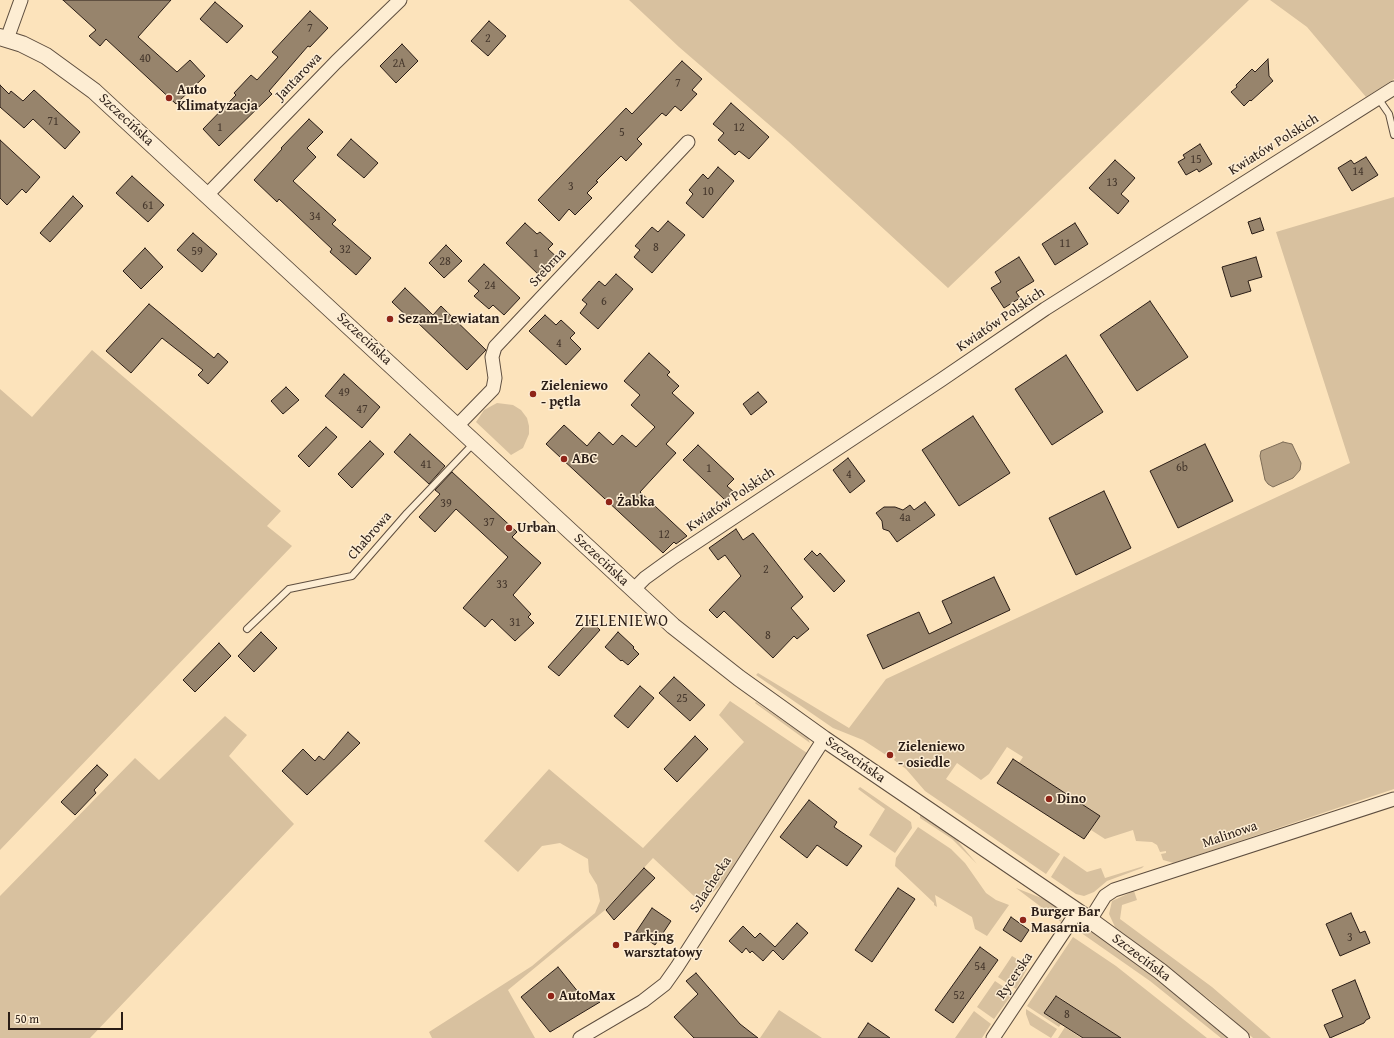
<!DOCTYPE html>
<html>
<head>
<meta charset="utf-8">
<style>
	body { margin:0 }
	#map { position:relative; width:1394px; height:1038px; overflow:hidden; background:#fce3bb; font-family:"Gentium Book Plus",serif }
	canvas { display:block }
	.scale { position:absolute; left:8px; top:1012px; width:115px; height:18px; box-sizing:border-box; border:2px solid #2a1d16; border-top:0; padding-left:5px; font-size:12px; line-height:14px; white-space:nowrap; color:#2a1d16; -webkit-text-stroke:3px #fdedd3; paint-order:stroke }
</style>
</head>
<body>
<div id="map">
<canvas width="1394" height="1038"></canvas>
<div class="scale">50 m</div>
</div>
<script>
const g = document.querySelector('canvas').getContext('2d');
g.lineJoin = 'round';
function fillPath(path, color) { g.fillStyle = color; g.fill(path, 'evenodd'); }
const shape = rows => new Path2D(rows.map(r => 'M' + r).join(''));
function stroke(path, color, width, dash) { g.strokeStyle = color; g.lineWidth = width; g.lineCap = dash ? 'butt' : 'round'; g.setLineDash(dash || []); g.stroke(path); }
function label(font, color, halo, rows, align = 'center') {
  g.font = font + ' "Gentium Book Plus",serif'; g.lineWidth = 3; g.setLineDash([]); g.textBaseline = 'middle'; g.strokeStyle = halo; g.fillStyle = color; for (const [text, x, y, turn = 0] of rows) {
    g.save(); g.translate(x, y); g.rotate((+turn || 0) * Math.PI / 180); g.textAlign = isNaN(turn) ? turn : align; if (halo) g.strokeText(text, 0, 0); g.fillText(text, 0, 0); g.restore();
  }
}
const green = shape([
	[629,0,1249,0,948,288,788,141,679,47],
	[1270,0,1394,0,1394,79,1366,97,1307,27],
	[1394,197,1394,789,1174,863,1163,860,1161,854,1166,853,1166,851,1160,852,1157,845,1152,842,1136,841,1133,830,1105,839,1091,830,1100,816,1019,763,1023,757,1007,747,989,774,981,780,957,763,946,779,1060,854,1046,874,925,791,906,769,894,760,896,757,888,752,886,755,863,740,833,728,756,675,758,673,849,728,886,679,1350,463,1276,232],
	[92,350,281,511,267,526,292,546,0,850,0,389,32,417],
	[497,403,513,405,521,410,527,418,529,426,529,434,523,448,511,455,476,422,484,410],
	[730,701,807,753,721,885,704,900,696,898,653,858,605,910,508,990,535,1038,432,1038,429,1032,532,966,595,913,600,901,597,885,589,872,588,859,560,843,542,846,518,872,484,841,549,769,643,848,744,742,719,715],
	[756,702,808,738,810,743,755,703],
	[225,716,247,735,229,756,294,824,90,1038,0,1038,0,896,135,758,159,780],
	[860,787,911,822,912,828,895,853,869,835,885,809,858,789],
	[920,814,956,839,977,864,952,839,920,818],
	[918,827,951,849,965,863,986,893,996,900,1009,905,987,936,975,929,972,917,935,895,937,907,934,905,934,903,895,866,896,858],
	[1064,856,1087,872,1101,868,1105,878,1144,866,1142,868,1107,881,1094,892,1084,896,1076,894,1051,877],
	[1016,888,1044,899,1058,909,1062,918,1061,922],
	[1134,891,1137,900,1122,905,1120,919,1212,987,1271,1038,1253,1038,1214,1003,1115,927,1109,914,1112,901],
	[1086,929,1091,931,1154,976,1230,1038,1221,1038,1150,981,1077,930],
	[1073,937,1116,966,1207,1038,1121,1038,1056,995,1044,1013,1061,1024,1059,1027,1027,1006],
	[1012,956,1025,964,1027,969,1016,989,998,977],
	[995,981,1013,993,994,1019,977,1007],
	[1026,1009,1057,1029,1051,1038,1030,1025,1026,1014],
	[779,1010,822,1038,760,1038],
	[974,1011,991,1024,982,1038,955,1038],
	[1065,1027,1081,1038,1058,1038]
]);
const water = shape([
	[1283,442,1292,444,1301,463,1300,470,1293,478,1273,487,1268,484,1265,480,1260,456,1261,451,1283,442]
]);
const building = shape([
	[63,0,171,0,138,37,177,72,190,60,205,76,176,104,106,39,100,46,89,36,96,30,63,0],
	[215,2,243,26,227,43,200,19,215,2],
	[310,11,328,28,310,47,308,46,269,91,272,94,219,146,203,129,236,95,234,93,251,75,257,80,278,57,272,52,310,11],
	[489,21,506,36,488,56,471,41,489,21],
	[402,44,418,61,396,83,380,66,402,44],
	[1268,59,1269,76,1273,81,1251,101,1250,100,1244,106,1231,92,1237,87,1236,85,1252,69,1255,72,1268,59],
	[682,61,702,79,692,90,697,94,681,111,675,106,666,116,662,113,637,139,642,144,626,161,621,156,596,181,598,182,587,193,592,198,575,215,569,209,559,221,538,200,626,108,632,114,682,61],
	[0,85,9,94,11,91,23,101,34,90,80,132,65,149,33,119,24,128,0,107,0,85],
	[731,103,769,137,749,159,739,151,735,155,718,140,724,133,713,124,731,103],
	[309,119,323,132,307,148,316,157,293,181,336,220,332,224,371,258,356,275,330,252,332,249,279,199,277,202,254,180,282,149,281,148,309,119],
	[351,139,378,163,364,178,337,155,351,139],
	[0,140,40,177,26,193,22,189,7,205,0,198,0,140],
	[1200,144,1212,164,1199,172,1197,169,1186,175,1178,162,1185,158,1183,155,1200,144],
	[1366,157,1378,175,1352,191,1338,168,1351,160,1354,164,1366,157],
	[1115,160,1135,178,1121,194,1129,201,1118,214,1089,188,1115,160],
	[718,167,734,181,703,218,686,203,693,194,689,190,703,174,708,179,718,167],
	[132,176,164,205,148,222,116,193,132,176],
	[73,196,83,206,50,242,40,233,73,196],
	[1260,218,1264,230,1252,234,1248,222,1260,218],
	[668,221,685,235,652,273,634,257,640,250,635,246,652,227,658,232,668,221],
	[525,223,537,234,540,232,553,244,548,249,560,260,542,278,506,243,525,223],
	[1075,223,1088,244,1055,265,1042,244,1075,223],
	[193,233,217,254,202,272,177,250,193,233],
	[446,245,462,261,444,278,429,263,446,245],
	[145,248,163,267,141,289,123,271,145,248],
	[1019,257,1034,281,1016,292,1020,298,1004,308,991,288,1001,282,995,272,1019,257],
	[1256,257,1262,277,1248,281,1251,291,1231,297,1222,267,1256,257],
	[484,264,520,298,504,315,493,305,489,309,474,296,479,291,468,281,484,264],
	[616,274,633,289,598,329,580,313,587,304,582,300,599,281,605,286,616,274],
	[405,288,433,315,441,306,486,350,467,370,416,321,414,323,392,302,405,288],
	[1150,301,1188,357,1137,391,1100,335,1150,301],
	[149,304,214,358,218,353,228,362,208,384,198,375,203,370,162,338,131,373,106,351,149,304],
	[545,315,556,325,561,320,575,333,570,338,581,349,566,365,529,331,545,315],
	[649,353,670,372,667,375,679,386,672,393,694,413,666,444,676,453,640,492,687,536,676,544,674,542,663,553,546,444,564,425,587,446,599,432,613,445,622,435,636,447,655,427,631,405,640,395,624,381,649,353],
	[1066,355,1103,412,1052,445,1015,389,1066,355],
	[344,374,380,407,362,428,325,396,344,374],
	[286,387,299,400,283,414,271,401,286,387],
	[758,392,767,402,751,415,743,404,758,392],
	[973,416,1010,473,959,506,922,450,973,416],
	[326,427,337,437,309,467,298,456,326,427],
	[410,434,445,466,429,484,394,452,410,434],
	[370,441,384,454,352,488,338,474,370,441],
	[1205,444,1233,501,1178,528,1150,471,1205,444],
	[698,445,734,479,727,486,734,492,725,500,683,460,698,445],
	[848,458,865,481,850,493,833,470,848,458],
	[452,472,517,532,512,537,541,563,513,595,531,614,528,617,534,623,515,641,492,619,485,627,463,608,508,557,456,509,435,532,419,517,440,494,435,490,452,472],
	[1104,491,1131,548,1076,575,1049,518,1104,491],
	[925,502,935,515,897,542,889,531,883,529,882,521,876,513,884,507,895,507,903,510,910,505,914,510,925,502],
	[736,529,743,540,753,533,803,597,791,608,809,629,797,639,794,636,773,658,724,611,717,618,709,610,741,576,725,555,718,560,709,548,736,529],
	[812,551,817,556,820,553,845,581,834,592,804,559,812,551],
	[994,577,1010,610,883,669,867,635,919,612,929,634,952,623,942,601,994,577],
	[590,620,600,630,559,676,548,667,590,620],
	[261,632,277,648,254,672,238,656,261,632],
	[618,632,634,647,633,648,639,654,628,665,622,660,621,661,605,647,618,632],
	[219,643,231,656,195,692,183,680,219,643],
	[674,677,705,705,690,721,659,693,674,677],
	[640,686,654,698,628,728,614,716,640,686],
	[348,732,360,743,307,795,282,771,303,749,315,761,319,756,324,760,348,732],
	[695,736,708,749,677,782,664,769,695,736],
	[1013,759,1100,816,1084,839,997,783,1013,759],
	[97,765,108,775,94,790,96,793,75,815,61,802,97,765],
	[809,800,837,822,834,827,862,846,847,866,817,845,807,858,780,837,809,800],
	[644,868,655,878,614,920,606,910,644,868],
	[898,888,915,899,872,962,855,950,898,888],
	[652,908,671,921,655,945,636,932,652,908],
	[1351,913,1360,933,1365,931,1370,943,1340,956,1326,924,1351,913],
	[1011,917,1029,930,1021,942,1003,930,1011,917],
	[797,923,808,933,783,960,773,950,763,961,752,951,750,953,746,948,742,953,729,941,743,926,755,938,760,933,775,947,797,923],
	[980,947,998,960,953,1023,935,1010,980,947],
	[558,967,583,998,600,1002,550,1032,521,997,558,967],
	[696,973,740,1024,758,1038,694,1038,674,1017,698,994,686,981,696,973],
	[1355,980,1370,1018,1366,1020,1364,1023,1330,1038,1324,1025,1343,1017,1332,990,1355,980],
	[1056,996,1090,1018,1121,1038,1083,1038,1044,1013,1056,996],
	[868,1023,890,1038,858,1038,868,1023]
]);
const service = shape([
	[1378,98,1389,114,1394,135],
	[247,629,289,589,352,576,407,513,474,443]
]);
const minor = shape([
	[7,39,21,0],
	[207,195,336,62,400,0],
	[457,426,493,389,495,378,492,357,495,347,688,142],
	[633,590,645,578,674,557,941,380,1045,309,1394,88],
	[1090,920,1105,896,1114,890,1394,799],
	[580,1038,643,1001,665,984,677,967,824,739],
	[993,1038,1077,912]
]);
const tertiary = shape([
	[0,37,22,44,46,56,94,91,673,626,739,678,824,739,1090,920,1160,971,1241,1038]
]);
const markers = [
	[169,98,4,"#8f2418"],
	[390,319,4,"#8f2418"],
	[533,394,4,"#8f2418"],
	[564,459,4,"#8f2418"],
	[609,502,4,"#8f2418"],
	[509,528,4,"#8f2418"],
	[890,755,4,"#8f2418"],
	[1049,799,4,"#8f2418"],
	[1023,920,4,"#8f2418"],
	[616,945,4,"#8f2418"],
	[551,996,4,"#8f2418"]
];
const numberNames = [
	["7",310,29],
	["2",488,39],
	["40",145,59],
	["2A",399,64],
	["7",678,84],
	["71",53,122],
	["1",220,128],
	["12",739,128],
	["5",622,133],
	["15",1196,160],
	["14",1358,172],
	["13",1112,183],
	["3",571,187],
	["10",708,192],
	["61",148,206],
	["34",315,217],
	["11",1065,244],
	["8",656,248],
	["32",345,250],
	["59",197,252],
	["1",536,254],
	["28",445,262],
	["24",490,286],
	["6",604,302],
	["4",559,344],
	["49",344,393],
	["47",362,410],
	["41",426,465],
	["6b",1182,468],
	["1",709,469],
	["4",849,475],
	["39",446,504],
	["4a",905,518],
	["37",489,523],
	["12",664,535],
	["2",766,570],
	["33",502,585],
	["31",515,623],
	["8",768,636],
	["25",682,699],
	["3",1350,938],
	["54",980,967],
	["52",959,996],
	["8",1067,1015]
];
const streetNames = [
	["Jantarowa",299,77,-46],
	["Szczecińska",126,120,43],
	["Kwiatów Polskich",1274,145,-32],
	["Srebrna",548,268,-47],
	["Kwiatów Polskich",1001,320,-34],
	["Szczecińska",364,339,43],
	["Kwiatów Polskich",731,500,-34],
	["Chabrowa",370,536,-49],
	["Szczecińska",601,560,43],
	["Szczecińska",855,760,35],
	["Malinowa",1230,835,-19],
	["Szlachecka",711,885,-57],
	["Szczecińska",1141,958,37],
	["Rycerska",1015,976,-56]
];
const poiNames = [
	["Auto",177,90],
	["Klimatyzacja",177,106],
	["Sezam-Lewiatan",398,319],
	["Zieleniewo",541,386],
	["- pętla",541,402],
	["ABC",572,459],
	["Żabka",617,502],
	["Urban",517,528],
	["Zieleniewo",898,747],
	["- osiedle",898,763],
	["Dino",1057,799],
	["Burger Bar",1031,912],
	["Masarnia",1031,928],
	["Parking",624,937],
	["warsztatowy",624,953],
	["AutoMax",559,996]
];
const quarterNames = [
	["ZIELENIEWO",622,622]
];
fillPath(green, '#d8c19f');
fillPath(water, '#b5a083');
stroke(water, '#7d6c57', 1);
fillPath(building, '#97846c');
stroke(building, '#2a1d16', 1);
stroke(service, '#5e4e3f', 8);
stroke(minor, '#5e4e3f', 15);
stroke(tertiary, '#5e4e3f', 18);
stroke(service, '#fdedd3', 6);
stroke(minor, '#fdedd3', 13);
stroke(tertiary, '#fdedd3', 16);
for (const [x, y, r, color] of markers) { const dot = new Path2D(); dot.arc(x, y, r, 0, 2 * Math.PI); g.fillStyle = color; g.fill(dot); stroke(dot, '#fdedd3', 1.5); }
label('12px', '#45372c', null, numberNames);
label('14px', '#2a1d16', '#fdedd3', streetNames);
label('bold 14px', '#2a1d16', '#fdedd3', poiNames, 'left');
g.letterSpacing = '1px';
label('16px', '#2a1d16', '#fdedd3', quarterNames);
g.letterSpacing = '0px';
</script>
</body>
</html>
